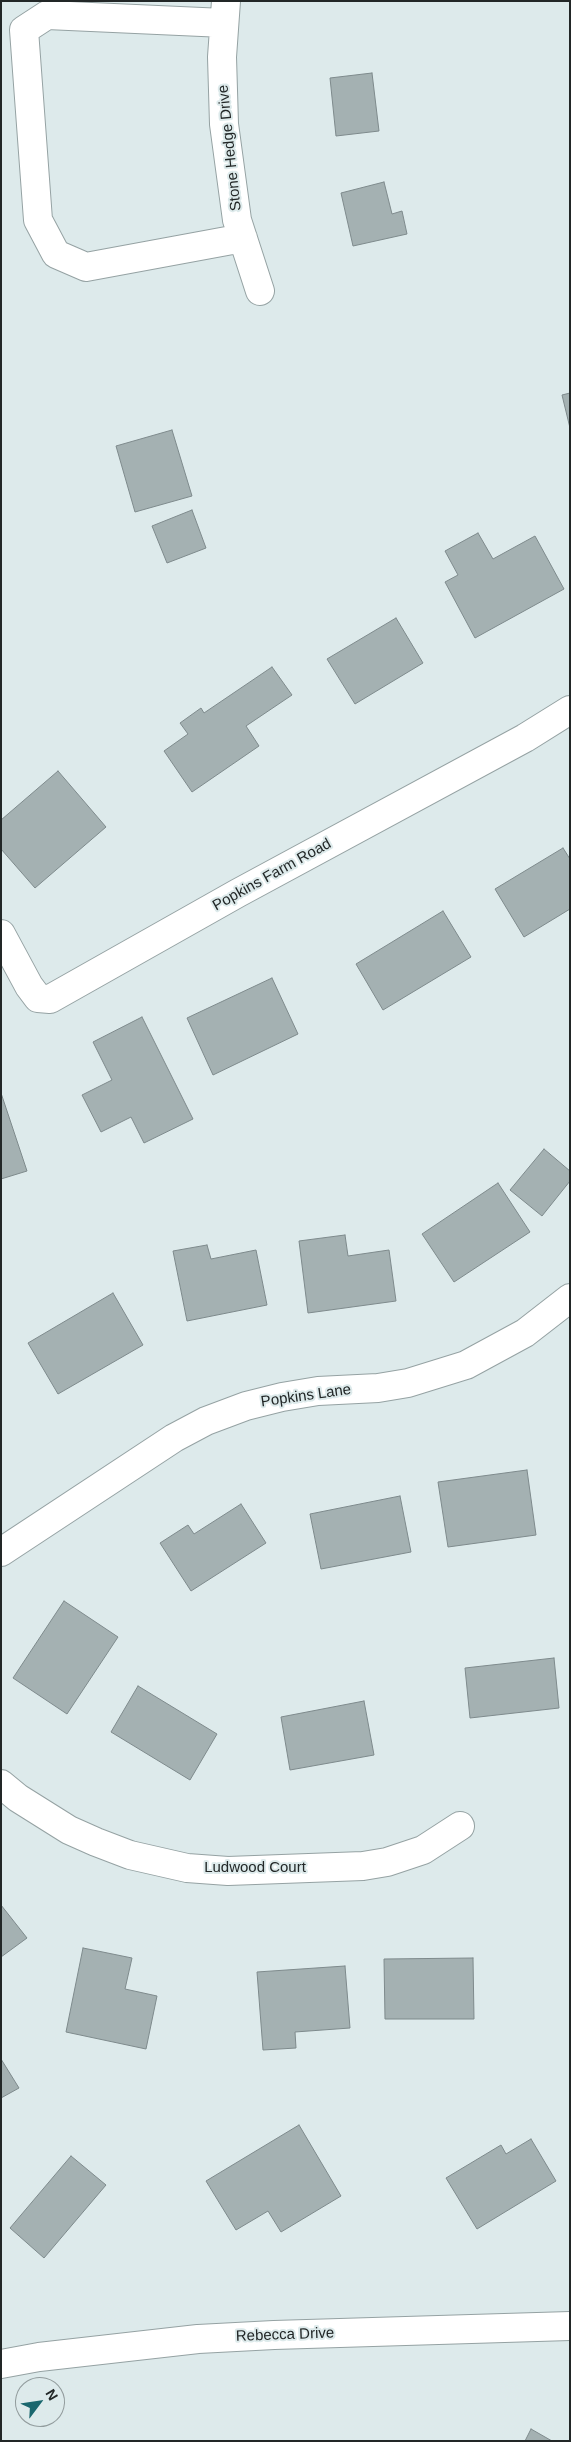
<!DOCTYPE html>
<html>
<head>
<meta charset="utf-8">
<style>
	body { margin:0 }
	#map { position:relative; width:571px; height:2442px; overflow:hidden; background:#ddeaeb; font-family:Arial,sans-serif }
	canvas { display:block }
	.frame { position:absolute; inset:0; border:2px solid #222727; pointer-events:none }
	.north { position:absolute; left:15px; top:2377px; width:50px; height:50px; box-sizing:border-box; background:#ddeaeb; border:1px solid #929c9d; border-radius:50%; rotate:59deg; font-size:14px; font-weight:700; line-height:20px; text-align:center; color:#222727 }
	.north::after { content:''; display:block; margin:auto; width:18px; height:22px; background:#1a676e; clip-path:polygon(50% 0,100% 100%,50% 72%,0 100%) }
</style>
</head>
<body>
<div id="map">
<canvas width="571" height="2442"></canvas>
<div class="frame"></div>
<div class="north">N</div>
</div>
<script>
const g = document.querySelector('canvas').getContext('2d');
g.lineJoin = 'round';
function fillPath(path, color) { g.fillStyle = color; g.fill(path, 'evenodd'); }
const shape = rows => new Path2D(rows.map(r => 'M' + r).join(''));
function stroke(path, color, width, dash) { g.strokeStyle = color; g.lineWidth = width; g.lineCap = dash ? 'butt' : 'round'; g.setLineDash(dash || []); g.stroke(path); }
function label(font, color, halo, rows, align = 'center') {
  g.font = font + ' Arial,sans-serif'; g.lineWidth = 4; g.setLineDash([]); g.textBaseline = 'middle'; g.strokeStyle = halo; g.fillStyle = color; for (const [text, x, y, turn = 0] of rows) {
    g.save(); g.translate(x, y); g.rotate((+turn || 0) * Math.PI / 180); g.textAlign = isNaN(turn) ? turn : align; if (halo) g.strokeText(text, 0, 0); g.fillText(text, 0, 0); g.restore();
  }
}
const building = shape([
	[372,73,379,131,336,136,330,78,372,73],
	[384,182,392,214,402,211,407,234,353,246,341,193,384,182],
	[570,393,570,428,562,395,570,393],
	[172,430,192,496,135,512,116,446,172,430],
	[192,510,206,548,167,563,152,526,192,510],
	[478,533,493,559,535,536,564,589,475,638,445,582,458,575,445,551,478,533],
	[396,618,423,663,355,704,327,659,396,618],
	[272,667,292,695,246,726,259,746,192,792,164,751,188,734,180,723,201,708,204,713,272,667],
	[58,771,106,827,35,888,1,849,1,820,58,771],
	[563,848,570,859,570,909,524,937,495,889,563,848],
	[443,911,471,957,383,1010,356,964,443,911],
	[272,978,298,1034,213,1075,187,1018,272,978],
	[142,1017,193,1119,144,1143,131,1117,101,1132,82,1095,112,1080,93,1042,142,1017],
	[1,1093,27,1171,1,1179,1,1093],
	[544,1149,570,1171,570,1181,542,1216,510,1190,544,1149],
	[498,1183,530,1232,454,1282,422,1234,498,1183],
	[345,1235,348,1256,389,1250,396,1301,308,1313,299,1241,345,1235],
	[207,1245,211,1259,256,1250,267,1305,187,1321,173,1251,207,1245],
	[113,1293,143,1345,58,1394,28,1343,113,1293],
	[527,1470,536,1535,448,1547,438,1482,527,1470],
	[400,1496,411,1552,321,1569,310,1514,400,1496],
	[241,1504,266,1543,191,1591,160,1543,188,1525,194,1534,241,1504],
	[64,1601,118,1637,67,1714,13,1678,64,1601],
	[554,1658,559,1708,470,1718,465,1668,554,1658],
	[138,1686,217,1734,190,1780,111,1732,138,1686],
	[364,1701,374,1755,290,1770,281,1717,364,1701],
	[1,1905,27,1938,1,1957,1,1905],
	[83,1948,132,1958,125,1989,157,1996,146,2049,66,2032,83,1948],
	[473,1958,474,2019,385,2019,384,1959,473,1958],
	[345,1966,350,2028,295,2032,296,2048,263,2050,257,1972,345,1966],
	[1,2059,19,2088,1,2098,1,2059],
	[299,2125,341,2196,281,2232,268,2211,236,2230,206,2181,299,2125],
	[531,2139,556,2181,477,2229,446,2178,501,2145,506,2154,531,2139],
	[71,2156,106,2185,44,2258,10,2228,71,2156],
	[531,2429,552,2441,525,2441,531,2429]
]);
const minor = shape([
	[226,1,222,57,224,124,237,220,260,291],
	[224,23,47,15,24,30,38,220,56,254,86,267,243,238],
	[1,934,29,986,38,998,50,999,238,893,525,738,570,710],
	[1,1552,174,1438,206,1421,246,1406,282,1397,318,1391,378,1388,408,1383,466,1365,525,1333,570,1298],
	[1,1784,18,1798,69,1830,96,1842,130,1855,187,1868,228,1871,363,1866,387,1862,423,1850,460,1826],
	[1,2364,39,2357,198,2339,274,2335,570,2326]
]);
const streetNames = [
	["Stone Hedge Drive",230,148,-96],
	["Popkins Farm Road",272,875,-29],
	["Popkins Lane",306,1396,-8],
	["Ludwood Court",255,1868],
	["Rebecca Drive",285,2335,-2]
];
fillPath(building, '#a4b1b2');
stroke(building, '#7e8a8c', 1);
stroke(minor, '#95a2a3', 30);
stroke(minor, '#fff', 28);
label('15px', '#222727', '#ddeaeb', streetNames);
</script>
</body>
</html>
